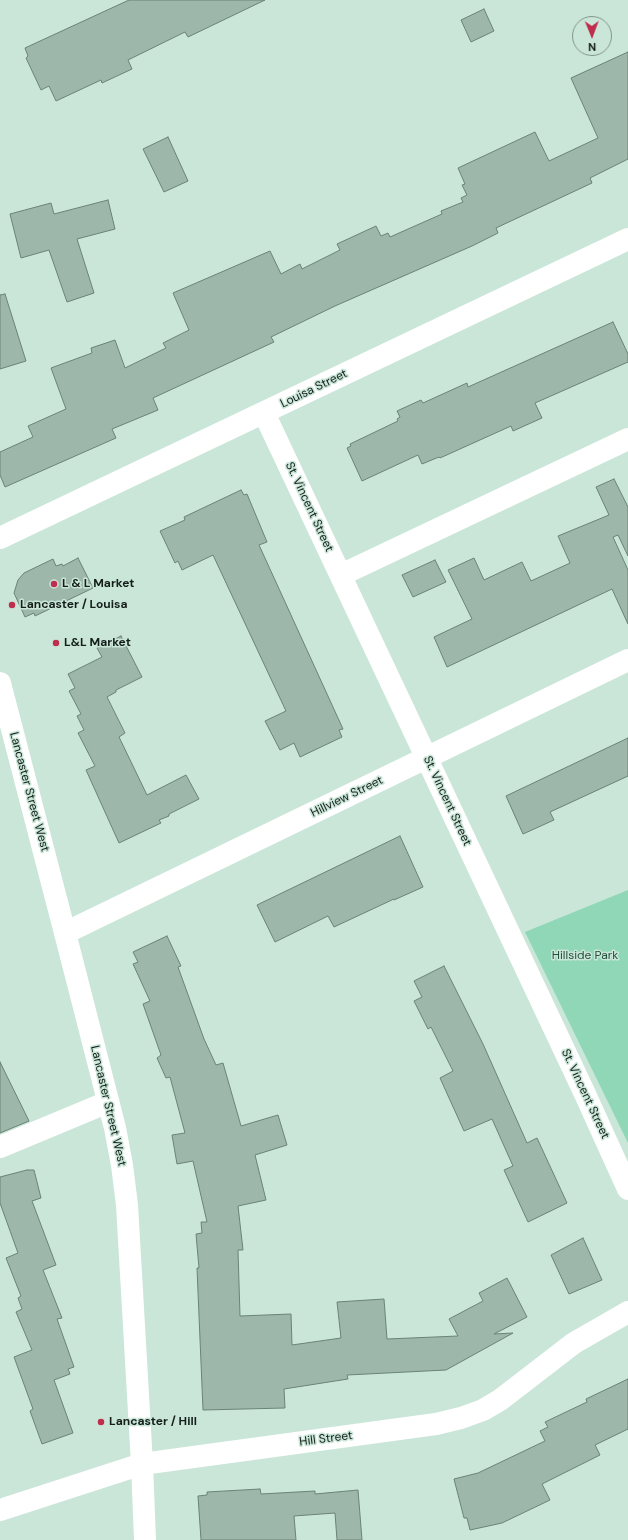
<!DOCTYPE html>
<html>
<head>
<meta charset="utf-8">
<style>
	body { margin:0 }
	#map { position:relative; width:628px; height:1540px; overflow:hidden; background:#cae6d8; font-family:"DM Sans",sans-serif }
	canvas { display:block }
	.north { position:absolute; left:572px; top:16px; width:40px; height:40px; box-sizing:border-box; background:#cae6d8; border:1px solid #81968c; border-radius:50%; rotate:179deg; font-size:11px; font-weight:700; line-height:16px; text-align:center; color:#141e1a }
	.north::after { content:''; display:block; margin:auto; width:14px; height:18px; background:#bf2e4c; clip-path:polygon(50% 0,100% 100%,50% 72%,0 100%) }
</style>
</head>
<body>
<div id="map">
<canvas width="628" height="1540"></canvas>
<div class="north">N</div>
</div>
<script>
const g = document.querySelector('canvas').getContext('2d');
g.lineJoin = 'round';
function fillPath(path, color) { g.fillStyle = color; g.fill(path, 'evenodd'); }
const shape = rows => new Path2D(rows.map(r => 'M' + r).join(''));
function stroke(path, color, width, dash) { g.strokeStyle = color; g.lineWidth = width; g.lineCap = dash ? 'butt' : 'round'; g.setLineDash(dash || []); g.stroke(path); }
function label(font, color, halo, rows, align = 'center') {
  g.font = font + ' "DM Sans",sans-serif'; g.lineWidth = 3; g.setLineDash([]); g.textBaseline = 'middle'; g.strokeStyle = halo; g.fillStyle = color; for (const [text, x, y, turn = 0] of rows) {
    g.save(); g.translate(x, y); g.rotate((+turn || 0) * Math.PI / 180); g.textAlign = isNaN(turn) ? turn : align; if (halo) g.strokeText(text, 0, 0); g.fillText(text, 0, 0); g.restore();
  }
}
const green = shape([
	[628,890,628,1143,525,932]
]);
const building = shape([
	[129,0,265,0,188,37,185,32,128,60,132,69,102,83,101,80,56,101,49,86,41,90,26,58,28,56,25,48,129,0],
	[484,9,494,31,471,42,461,20,484,9],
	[628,52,628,159,590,178,592,183,496,228,498,233,472,246,335,306,271,337,274,342,153,398,158,410,112,429,116,438,5,487,0,475,0,452,33,437,28,426,66,409,51,368,92,353,91,348,115,340,125,368,166,348,163,343,189,330,173,293,270,251,281,274,300,264,302,269,340,250,337,244,376,226,381,236,388,233,390,237,442,214,441,211,463,202,461,198,467,195,462,185,465,184,458,168,535,132,549,161,598,138,571,78,628,52],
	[168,137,188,181,164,192,143,149,168,137],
	[108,200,115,229,77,239,94,293,67,302,49,250,21,258,10,214,51,203,54,214,108,200],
	[5,294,26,361,0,369,0,295,5,294],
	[613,322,628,354,628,362,535,403,542,418,513,431,511,426,440,458,439,457,422,464,418,455,362,481,347,448,351,446,350,444,398,421,397,419,400,417,397,411,421,400,423,403,467,383,468,387,613,322],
	[614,479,628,507,628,556,618,535,613,537,628,570,628,624,612,589,447,667,434,637,472,619,448,570,474,558,484,580,522,562,531,581,570,563,558,536,609,515,596,487,614,479],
	[241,490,244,495,247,494,267,542,259,545,343,729,339,730,342,737,300,757,294,743,280,750,265,721,286,711,213,555,182,570,178,561,175,563,160,531,185,520,184,517,241,490],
	[78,558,93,588,35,616,34,613,25,617,14,593,18,580,24,573,53,559,56,566,62,564,63,566,78,558],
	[435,560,446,582,413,597,402,575,435,560],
	[121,636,142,677,116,690,116,692,107,697,125,733,119,737,147,795,186,775,199,799,169,814,169,816,159,820,161,823,119,843,86,770,95,766,78,733,84,730,77,716,81,714,69,691,75,688,68,674,102,657,97,648,121,636],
	[628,738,628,776,550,812,554,820,523,834,506,796,628,738],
	[400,836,423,887,394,900,394,899,334,927,328,916,275,942,257,905,400,836],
	[167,936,181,966,178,967,204,1039,216,1065,223,1063,241,1126,278,1115,287,1145,255,1155,266,1200,238,1206,243,1250,238,1250,240,1316,291,1314,292,1345,341,1338,337,1302,384,1299,387,1339,458,1336,449,1319,483,1301,479,1293,507,1278,527,1317,494,1334,513,1333,446,1370,347,1375,348,1379,284,1389,285,1408,203,1410,197,1268,199,1268,196,1234,202,1233,201,1222,207,1222,193,1161,177,1164,172,1135,185,1133,170,1077,166,1078,157,1058,161,1055,143,1004,150,1001,133,964,138,962,133,952,167,936],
	[444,966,483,1044,527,1143,537,1138,567,1203,528,1222,504,1170,513,1166,492,1119,464,1131,440,1078,453,1071,431,1027,428,1029,414,1001,422,997,414,981,444,966],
	[0,1062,29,1121,0,1133,0,1062],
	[27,1170,34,1170,41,1198,32,1201,56,1265,43,1270,62,1318,57,1319,74,1367,68,1369,70,1374,54,1380,73,1433,42,1444,30,1411,33,1409,14,1357,32,1350,16,1312,22,1309,18,1298,21,1296,6,1258,18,1253,0,1203,0,1177,27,1170],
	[583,1238,602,1280,569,1294,551,1255,583,1238],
	[628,1379,628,1429,595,1445,600,1455,542,1484,550,1500,502,1523,470,1530,467,1518,464,1518,454,1479,478,1473,545,1441,540,1431,548,1427,545,1422,587,1402,586,1399,628,1379],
	[260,1489,261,1494,315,1491,315,1494,358,1490,362,1540,337,1540,335,1513,294,1516,296,1540,201,1540,198,1496,207,1495,207,1492,260,1489]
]);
const minor = shape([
	[264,413,585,1094,628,1189],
	[0,538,628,239],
	[341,575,628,439],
	[65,933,628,660],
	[0,1147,108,1102],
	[0,1510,142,1464,436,1424,461,1418,483,1410,500,1400,574,1343,628,1312]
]);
const major = shape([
	[0,683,65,933,115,1128,122,1165,127,1205,142,1464,145,1540]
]);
const markers = [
	[54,584,4,"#bf2e4c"],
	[12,605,4,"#bf2e4c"],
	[56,643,4,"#bf2e4c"],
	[101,1422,4,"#bf2e4c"]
];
const streetNames = [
	["Louisa Street",314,389,-26],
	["St. Vincent Street",309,507,65],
	["Lancaster Street West",29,792,75],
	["Hillview Street",347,797,-26],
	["St. Vincent Street",447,801,65],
	["St. Vincent Street",585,1094,65],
	["Lancaster Street West",108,1106,77],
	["Hill Street",326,1439,-7]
];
const poiNames = [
	["L & L Market",62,584],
	["Lancaster / Louisa",20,605],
	["L&L Market",64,643],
	["Lancaster / Hill",109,1422]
];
const parkNames = [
	["Hillside Park",585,956]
];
fillPath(green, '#8fd7b6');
fillPath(building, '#9db7aa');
stroke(building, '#6a8377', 1);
stroke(minor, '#fff', 22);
stroke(major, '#fff', 22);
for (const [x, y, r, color] of markers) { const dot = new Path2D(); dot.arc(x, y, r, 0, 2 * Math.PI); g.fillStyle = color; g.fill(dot); stroke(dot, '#cae6d8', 1.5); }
label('12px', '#141e1a', '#cae6d8', streetNames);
label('bold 12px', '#141e1a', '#cae6d8', poiNames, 'left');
label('12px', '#224f3c', '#cae6d8', parkNames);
</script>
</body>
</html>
